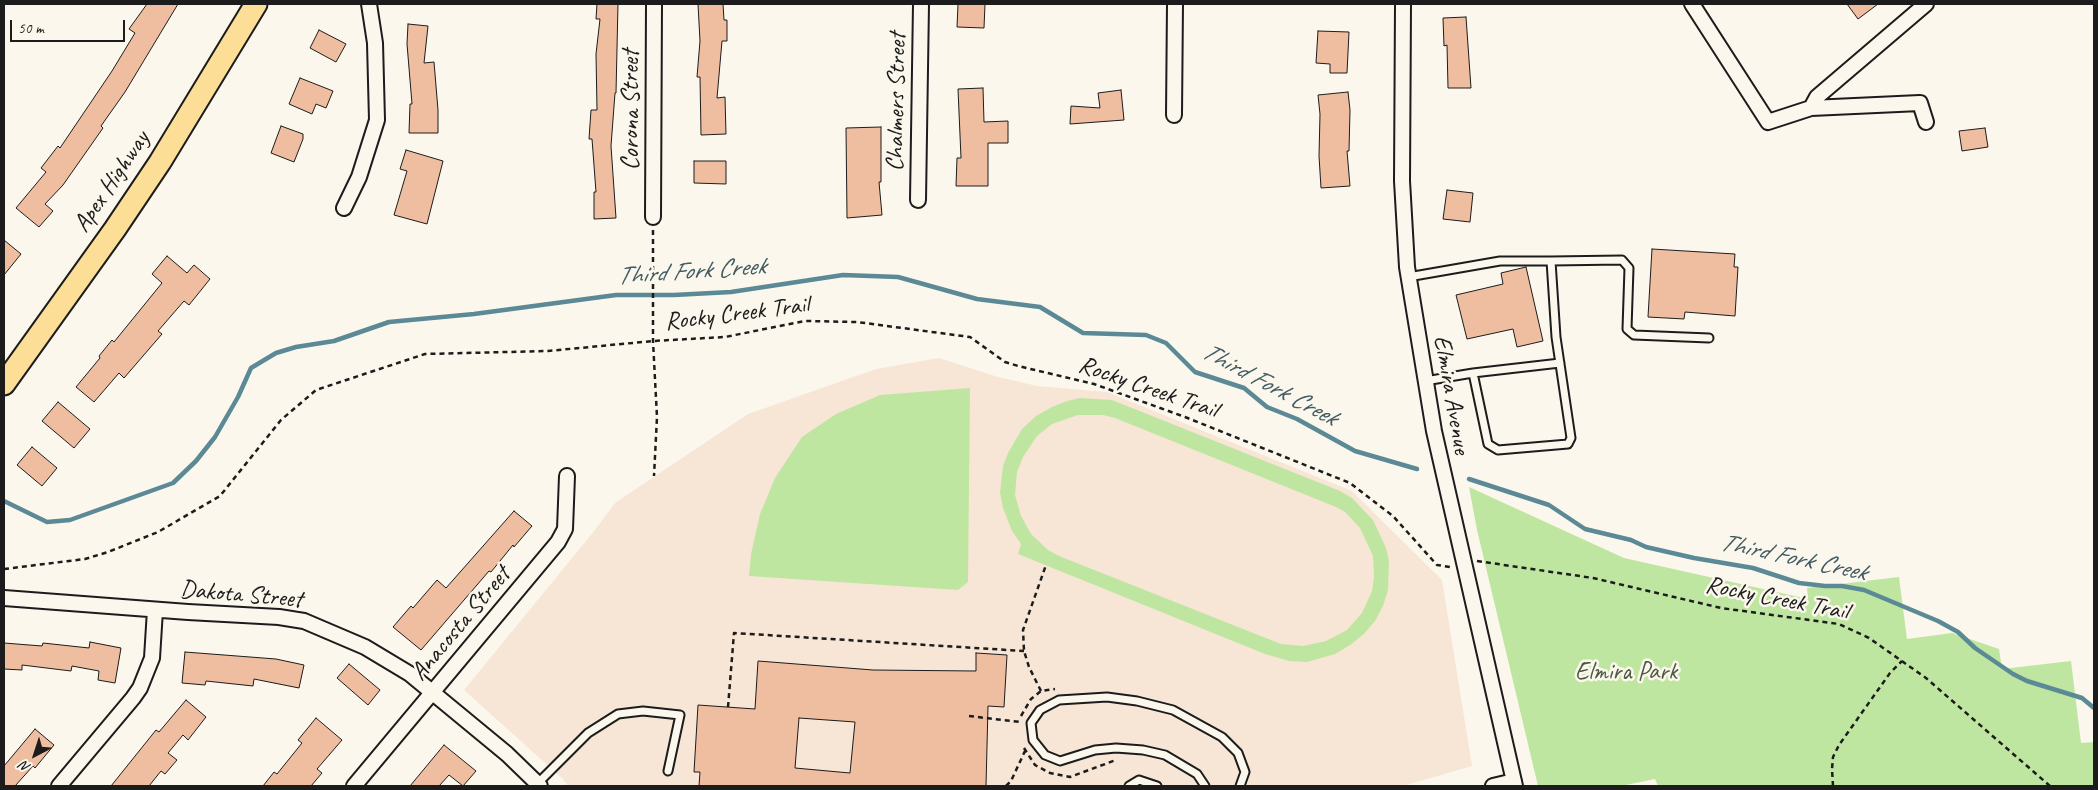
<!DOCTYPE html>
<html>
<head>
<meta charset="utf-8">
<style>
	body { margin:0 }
	#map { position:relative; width:2098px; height:790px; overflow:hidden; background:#fbf7ec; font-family:Caveat,sans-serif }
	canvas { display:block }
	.frame { position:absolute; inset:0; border:5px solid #1c1c1c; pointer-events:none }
	.north { position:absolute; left:10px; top:730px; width:50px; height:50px; -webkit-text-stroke:4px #fbf7ec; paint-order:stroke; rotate:220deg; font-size:14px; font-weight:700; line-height:20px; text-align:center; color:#1c1c1c }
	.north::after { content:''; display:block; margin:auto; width:18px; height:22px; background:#1c1c1c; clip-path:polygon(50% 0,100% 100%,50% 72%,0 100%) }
	.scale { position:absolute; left:10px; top:20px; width:115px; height:22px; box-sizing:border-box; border:2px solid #1c1c1c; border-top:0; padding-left:6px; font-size:15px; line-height:18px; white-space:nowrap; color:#1c1c1c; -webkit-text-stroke:4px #fbf7ec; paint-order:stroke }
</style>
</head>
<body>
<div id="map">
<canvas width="2098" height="790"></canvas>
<div class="frame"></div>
<div class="north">N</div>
<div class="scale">50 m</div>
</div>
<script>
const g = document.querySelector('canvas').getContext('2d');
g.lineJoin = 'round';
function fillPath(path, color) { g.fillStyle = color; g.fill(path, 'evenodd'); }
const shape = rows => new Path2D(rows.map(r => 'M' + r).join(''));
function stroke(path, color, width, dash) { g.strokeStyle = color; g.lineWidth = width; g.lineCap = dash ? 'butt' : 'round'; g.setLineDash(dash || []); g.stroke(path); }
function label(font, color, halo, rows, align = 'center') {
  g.font = font + ' Caveat,sans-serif'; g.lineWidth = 5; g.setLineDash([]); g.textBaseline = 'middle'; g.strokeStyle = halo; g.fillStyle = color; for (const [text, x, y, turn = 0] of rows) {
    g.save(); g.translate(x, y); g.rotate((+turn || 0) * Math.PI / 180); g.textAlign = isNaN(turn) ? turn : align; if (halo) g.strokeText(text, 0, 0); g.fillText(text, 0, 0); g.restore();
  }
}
const built = shape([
	[939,358,998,377,1037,386,1107,392,1352,491,1442,580,1472,766,1403,786,568,786,563,779,464,690,595,530,615,503,748,414,876,369]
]);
const green = shape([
	[970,388,968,582,958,590,749,576,751,554,760,514,775,478,802,437,836,414,880,395],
	[1080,398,1112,400,1340,491,1352,498,1373,520,1386,548,1389,561,1388,590,1383,606,1375,621,1364,634,1350,645,1335,654,1307,662,1289,661,1265,654,1018,554,1021,544,1012,531,1003,508,1000,492,1003,466,1008,453,1022,429,1036,416,1052,407,1067,401],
	[1078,415,1103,415,1115,418,1336,507,1345,512,1360,528,1373,556,1374,577,1372,591,1362,613,1347,630,1326,641,1303,646,1281,644,1059,556,1048,550,1031,534,1021,516,1015,495,1017,472,1023,457,1037,436,1052,424],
	[1469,487,1624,558,1808,599,1807,588,1899,577,1907,639,1952,633,1999,649,2002,669,2071,661,2081,743,2094,742,2094,786,1658,786,1655,779,1621,786,1538,786,1477,530]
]);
const stream = shape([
	[1469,479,1549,505,1585,529,1631,540,1646,547,1694,558,1753,568,1799,583,1825,586,1842,586,1864,590,1938,621,1958,632,1975,648,2013,674,2027,681,2082,698,2094,708],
	[4,501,47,522,70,520,173,483,196,461,215,437,238,397,251,368,276,353,296,347,334,341,389,322,474,314,616,295,674,295,731,292,843,275,898,277,977,299,1040,307,1083,333,1146,335,1166,343,1195,372,1244,388,1267,407,1297,419,1355,451,1417,469]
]);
const building = shape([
	[147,4,178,4,125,92,101,126,103,128,63,185,45,204,53,211,39,227,16,208,46,172,41,168,58,146,60,148,112,71,135,33,129,29,147,4],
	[597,4,618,4,616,93,615,93,611,146,616,218,594,219,594,192,596,192,592,139,589,139,591,110,597,110,596,54,600,19,596,19,597,4],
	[698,4,723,4,724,20,727,20,727,41,722,41,717,98,725,97,726,134,701,135,700,77,697,77,700,41,698,4],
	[958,4,985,4,984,28,957,27,958,4],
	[1847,4,1878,4,1858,19,1847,4],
	[1466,17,1471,88,1448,88,1447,45,1444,46,1443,18,1466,17],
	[408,24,428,26,424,63,434,62,438,110,438,133,409,133,410,104,412,104,407,44,408,24],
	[319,30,346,44,336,62,310,48,319,30],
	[1318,31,1349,32,1347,73,1330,73,1330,64,1316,63,1318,31],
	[300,78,333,91,326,108,316,104,312,114,289,104,300,78],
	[983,88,984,122,1008,121,1008,143,988,143,988,186,956,186,957,158,961,158,958,89,983,88],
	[1121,90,1124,120,1070,124,1071,106,1100,108,1098,93,1121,90],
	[1348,92,1350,110,1349,151,1347,151,1350,186,1321,188,1319,156,1320,114,1318,95,1348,92],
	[281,126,303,134,303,139,294,162,271,153,281,126],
	[881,127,881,182,879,182,882,215,847,218,846,128,881,127],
	[1985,128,1988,147,1962,151,1959,131,1985,128],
	[406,150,443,161,427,224,394,215,407,171,400,169,406,150],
	[694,161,726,161,726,184,694,183,694,161],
	[1447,190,1473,193,1470,222,1443,219,1447,190],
	[4,240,21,254,4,275,4,240],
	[1652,249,1735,254,1734,267,1738,267,1735,316,1685,312,1684,319,1648,317,1652,249],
	[167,256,187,273,194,265,210,279,189,305,184,301,158,331,162,334,124,378,119,373,94,402,76,387,100,358,99,356,112,340,114,342,162,283,152,274,167,256],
	[1526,267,1543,341,1517,347,1513,329,1467,339,1456,295,1503,284,1501,273,1526,267],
	[58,402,90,429,74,448,42,421,58,402],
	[32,447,57,468,42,486,17,465,32,447],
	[514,511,532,526,514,547,513,545,491,572,489,571,421,650,393,627,411,606,413,608,437,580,446,588,514,511],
	[90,642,121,648,115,683,98,680,99,671,72,666,71,671,22,665,22,670,4,669,4,643,42,646,43,643,89,648,90,642],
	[185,652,276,659,304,665,299,688,254,679,253,686,206,681,205,685,182,683,185,652],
	[976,653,1007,655,1004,707,988,706,986,786,699,786,700,772,694,772,698,705,755,709,758,661,873,670,976,671,976,653],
	[799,718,855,722,850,773,795,768,799,718],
	[349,664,380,690,368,705,337,678,349,664],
	[186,700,206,717,188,740,183,735,168,753,177,760,165,774,161,771,149,786,111,786,156,730,159,732,186,700],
	[316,718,342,740,317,769,322,773,311,786,263,786,274,772,277,774,302,743,298,740,316,718],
	[35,729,54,745,35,768,33,766,15,786,4,786,4,766,35,729],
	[444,745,476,771,463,786,449,775,439,786,410,786,444,745]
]);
const path = shape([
	[653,230,653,341,657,417,654,476],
	[1477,561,1593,578,1721,608,1839,624,1869,638,1926,678,2050,786],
	[4,569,85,559,108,552,158,532,220,496,281,420,316,390,425,354,548,351,653,341,725,337,805,321,857,322,970,337,1005,362,1018,366,1094,384,1185,417,1350,483,1393,516,1437,565,1450,567],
	[1041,691,1029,667,1024,651,1023,630,1046,565],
	[728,707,734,633,1024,651],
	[969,716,1020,722],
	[1021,716,1031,699,1041,691,1055,689],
	[1024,748,1035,765,1050,773,1070,777,1116,760],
	[1006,786,1011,781,1025,751],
	[1833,786,1832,769,1833,757,1839,745,1890,673,1902,661]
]);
const service = shape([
	[1551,261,1622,260,1629,268,1627,329,1634,335,1709,338],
	[1408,277,1500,261,1551,261,1556,337,1571,438,1568,444,1498,450,1488,444,1473,373,1560,363],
	[1425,381,1473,373],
	[538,783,588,733,618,714,643,711,680,715,668,771],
	[1129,786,1139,780,1157,786],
	[1205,786,1197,774,1165,755,1143,750,1116,748,1095,750,1060,761,1045,755,1033,740,1031,723,1040,710,1059,700,1107,697,1137,701,1173,710,1222,737,1238,753,1245,772,1240,786]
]);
const minor = shape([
	[1403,4,1402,181,1407,267,1434,431,1515,786],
	[1692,4,1768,122,1811,108],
	[1174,115,1175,4],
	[1926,122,1920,103,1811,108,1817,97,1926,4],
	[918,200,921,4],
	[344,208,359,177,377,120,375,43,369,4],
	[653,217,654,4],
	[4,598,188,612,279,617,304,621,365,647,410,674,507,754,540,786],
	[59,786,133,698,140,688,152,658,155,610],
	[354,786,558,542,565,529,567,476],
	[1493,786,1514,781]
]);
const primary = shape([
	[4,384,115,229,160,162,256,4]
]);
const streetNames = [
	["Chalmers Street",897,102,-89],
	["Corona Street",631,110,-90],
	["Apex Highway",112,182,-56],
	["Rocky Creek Trail",737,314,-7],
	["Rocky Creek Trail",1148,388,19],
	["Elmira Avenue",1451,395,80],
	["Dakota Street",241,595,5],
	["Rocky Creek Trail",1777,599,11],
	["Anacosta Street",461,624,-50]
];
const parkNames = [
	["Elmira Park",1626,672]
];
const waterNames = [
	["Third Fork Creek",691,272,-4],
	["Third Fork Creek",1269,385,28],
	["Third Fork Creek",1793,558,12]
];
fillPath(built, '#f7e6d5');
fillPath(green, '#bfe6a1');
stroke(stream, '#5c8996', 4.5);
fillPath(building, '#efbda0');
stroke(building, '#1c1c1c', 1);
stroke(service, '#1c1c1c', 11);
stroke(minor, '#1c1c1c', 18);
stroke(primary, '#1c1c1c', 25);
stroke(path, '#1c1c1c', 2.5, [5, 4]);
stroke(service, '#fbf7ec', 7);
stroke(minor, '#fbf7ec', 14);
stroke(primary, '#fcde96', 21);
label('25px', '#1c1c1c', '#fbf7ec', streetNames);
label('25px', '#4d5944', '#fbf7ec', parkNames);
label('italic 26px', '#415b63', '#fbf7ec', waterNames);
</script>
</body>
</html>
